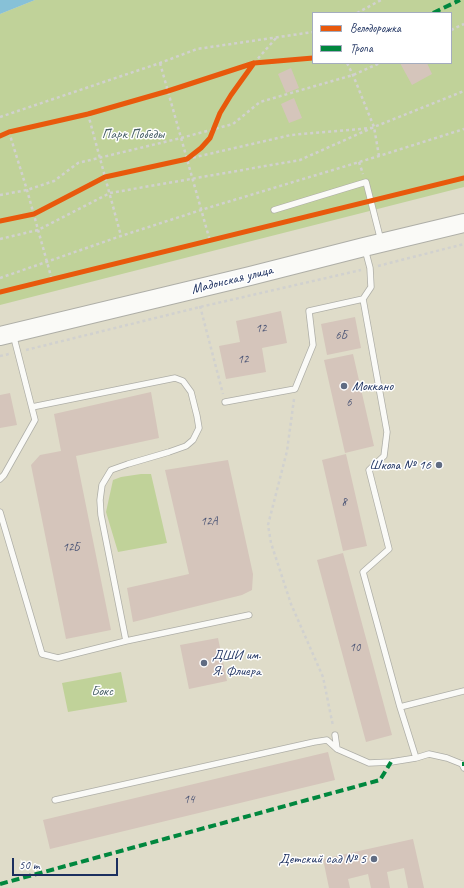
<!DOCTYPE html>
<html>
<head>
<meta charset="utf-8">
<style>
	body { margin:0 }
	#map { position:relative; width:464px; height:888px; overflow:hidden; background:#dfdcc9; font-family:Caveat,sans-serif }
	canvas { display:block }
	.legend { position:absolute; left:312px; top:12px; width:140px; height:52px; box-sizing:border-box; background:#fff; border:1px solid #a4acbf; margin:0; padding:5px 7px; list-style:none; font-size:12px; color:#1b2f5e }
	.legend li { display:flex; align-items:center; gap:8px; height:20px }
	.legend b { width:20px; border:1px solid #a4acbf }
	.scale { position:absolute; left:12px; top:858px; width:106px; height:18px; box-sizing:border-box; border:2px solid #1b2f5e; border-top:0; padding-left:5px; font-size:12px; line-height:14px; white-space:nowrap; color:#1b2f5e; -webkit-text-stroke:3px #fff; paint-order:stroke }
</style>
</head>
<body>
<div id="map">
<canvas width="464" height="888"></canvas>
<ul class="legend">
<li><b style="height:5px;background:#e8590c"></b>Велодорожка</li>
<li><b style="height:5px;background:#00873e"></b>Тропа</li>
</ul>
<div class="scale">50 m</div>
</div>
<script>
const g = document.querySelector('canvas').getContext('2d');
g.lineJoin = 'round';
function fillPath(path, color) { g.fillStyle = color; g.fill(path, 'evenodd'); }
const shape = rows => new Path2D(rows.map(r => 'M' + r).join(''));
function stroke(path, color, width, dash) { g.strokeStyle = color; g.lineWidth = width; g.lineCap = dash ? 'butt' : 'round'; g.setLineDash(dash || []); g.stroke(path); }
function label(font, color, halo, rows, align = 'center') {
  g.font = font + ' Caveat,sans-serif'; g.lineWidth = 3; g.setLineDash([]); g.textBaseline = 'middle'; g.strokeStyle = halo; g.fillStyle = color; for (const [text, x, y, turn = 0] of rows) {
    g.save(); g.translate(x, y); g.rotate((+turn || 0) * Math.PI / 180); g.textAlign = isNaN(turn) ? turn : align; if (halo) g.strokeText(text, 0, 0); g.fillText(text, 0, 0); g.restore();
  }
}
const green = shape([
	[35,0,464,0,464,187,0,305,0,14],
	[313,13,451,13,451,63,313,63],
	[141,474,151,474,167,543,118,552,106,512,113,480,121,477],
	[121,672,127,702,68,712,62,683]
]);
const water = shape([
	[0,0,35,0,0,14]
]);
const building = shape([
	[400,63,427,63,432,74,412,85],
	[291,68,299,88,286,93,278,74],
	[294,98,302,118,289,123,281,104],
	[281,311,287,343,262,348,266,372,226,379,219,346,240,342,236,321],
	[355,317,361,348,327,355,321,324],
	[353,354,374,446,345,453,324,360],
	[151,392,159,438,76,456,111,630,66,639,31,465,40,455,61,451,54,414],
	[10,393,17,425,0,428,0,395],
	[346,454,367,546,343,551,322,460],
	[228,460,253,574,252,590,242,595,133,622,127,588,189,574,165,470],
	[343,553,392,735,366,742,317,560],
	[218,638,227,681,189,689,180,645],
	[328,752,335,780,50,849,43,820],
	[413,839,424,888,408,888,404,868,387,872,390,888,371,888,368,874,348,879,350,888,329,888,323,859]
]);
const path = shape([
	[357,13,381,0],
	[451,30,464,24],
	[160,63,210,241],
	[254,63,277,37],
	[347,63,353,75,374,127,379,156],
	[88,114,121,236],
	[0,117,160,63,197,49,313,32],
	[9,132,27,190,52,280],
	[187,159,291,135,371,128],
	[359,162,363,174],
	[0,195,27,190,54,181,78,163,181,138,233,124,260,102,353,75,380,63],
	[0,239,38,230,110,193,300,160,374,127,464,91],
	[378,266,464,244],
	[0,278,121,236,201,210,379,156,464,129],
	[200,306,223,394],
	[26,350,200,307,361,270],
	[0,356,9,354],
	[294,399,287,451,268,525,271,543,291,604,323,677,333,726]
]);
const service = shape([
	[274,210,366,182,381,241],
	[363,299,387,432,384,456,369,470,389,549,363,572,400,707,416,758],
	[225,402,295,389,313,345,309,311,363,299,371,287,370,268,365,249],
	[32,407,175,378,183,381,191,392,197,416,199,428,193,440,186,446,169,452,128,464,111,470,102,485,100,500,101,515,126,641,249,615],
	[0,479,4,475,35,420,13,334],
	[0,512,42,654,58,658,126,641],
	[400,707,464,691],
	[335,735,337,749,369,763,391,762,416,758,429,754,447,758,462,764,464,768],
	[55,800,314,742,327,740,337,749]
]);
const trunk = shape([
	[0,336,250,276,364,247,464,223]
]);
const quiet = shape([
	[433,13,460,0],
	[462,764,464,764],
	[0,884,380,780,391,762]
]);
const cycleway = shape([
	[0,136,9,132,88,114,168,91,254,63,313,58],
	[0,221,34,214,105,177,187,159,201,148,210,138,220,113,231,95,254,63],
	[0,292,464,178]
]);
const markers = [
	[344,386,4,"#606c83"],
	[439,465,4,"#606c83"],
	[204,663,4,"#606c83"],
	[374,859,4,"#606c83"]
];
const numberNames = [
	["12",261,329],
	["6Б",341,336],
	["12",243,360],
	["6",349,403],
	["8",344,503],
	["12А",209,522],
	["12Б",71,548],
	["10",355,648],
	["14",189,800]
];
const parkNames = [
	["Парк Победы",133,134],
	["Бокс",102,691]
];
const streetNames = [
	["Мадонская улица",232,280,-14]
];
const poiNames = [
	["Моккано",352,386],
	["Школа № 16",431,465,"right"],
	["ДШИ им.",212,655],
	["Я. Флиера",212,671],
	["Детский сад № 5",366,859,"right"]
];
fillPath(green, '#c0d299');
fillPath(water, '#87c1d7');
fillPath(building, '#d5c5bb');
stroke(service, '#aeaea7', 7);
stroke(trunk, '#aeaea7', 20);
stroke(path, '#d1d1cf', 2.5, [3, 3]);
stroke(service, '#fafaf7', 5.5);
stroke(trunk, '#fafaf7', 18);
stroke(quiet, '#00873e', 4, [8, 4]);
stroke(cycleway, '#e8590c', 5);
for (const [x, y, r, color] of markers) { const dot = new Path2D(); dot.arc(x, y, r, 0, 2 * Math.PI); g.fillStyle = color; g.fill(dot); stroke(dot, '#fff', 1.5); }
label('12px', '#4a5475', null, numberNames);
label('14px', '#455d64', '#fff', parkNames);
label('14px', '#1b2f5e', '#fff', streetNames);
label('14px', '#1b2f5e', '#fff', poiNames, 'left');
</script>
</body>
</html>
